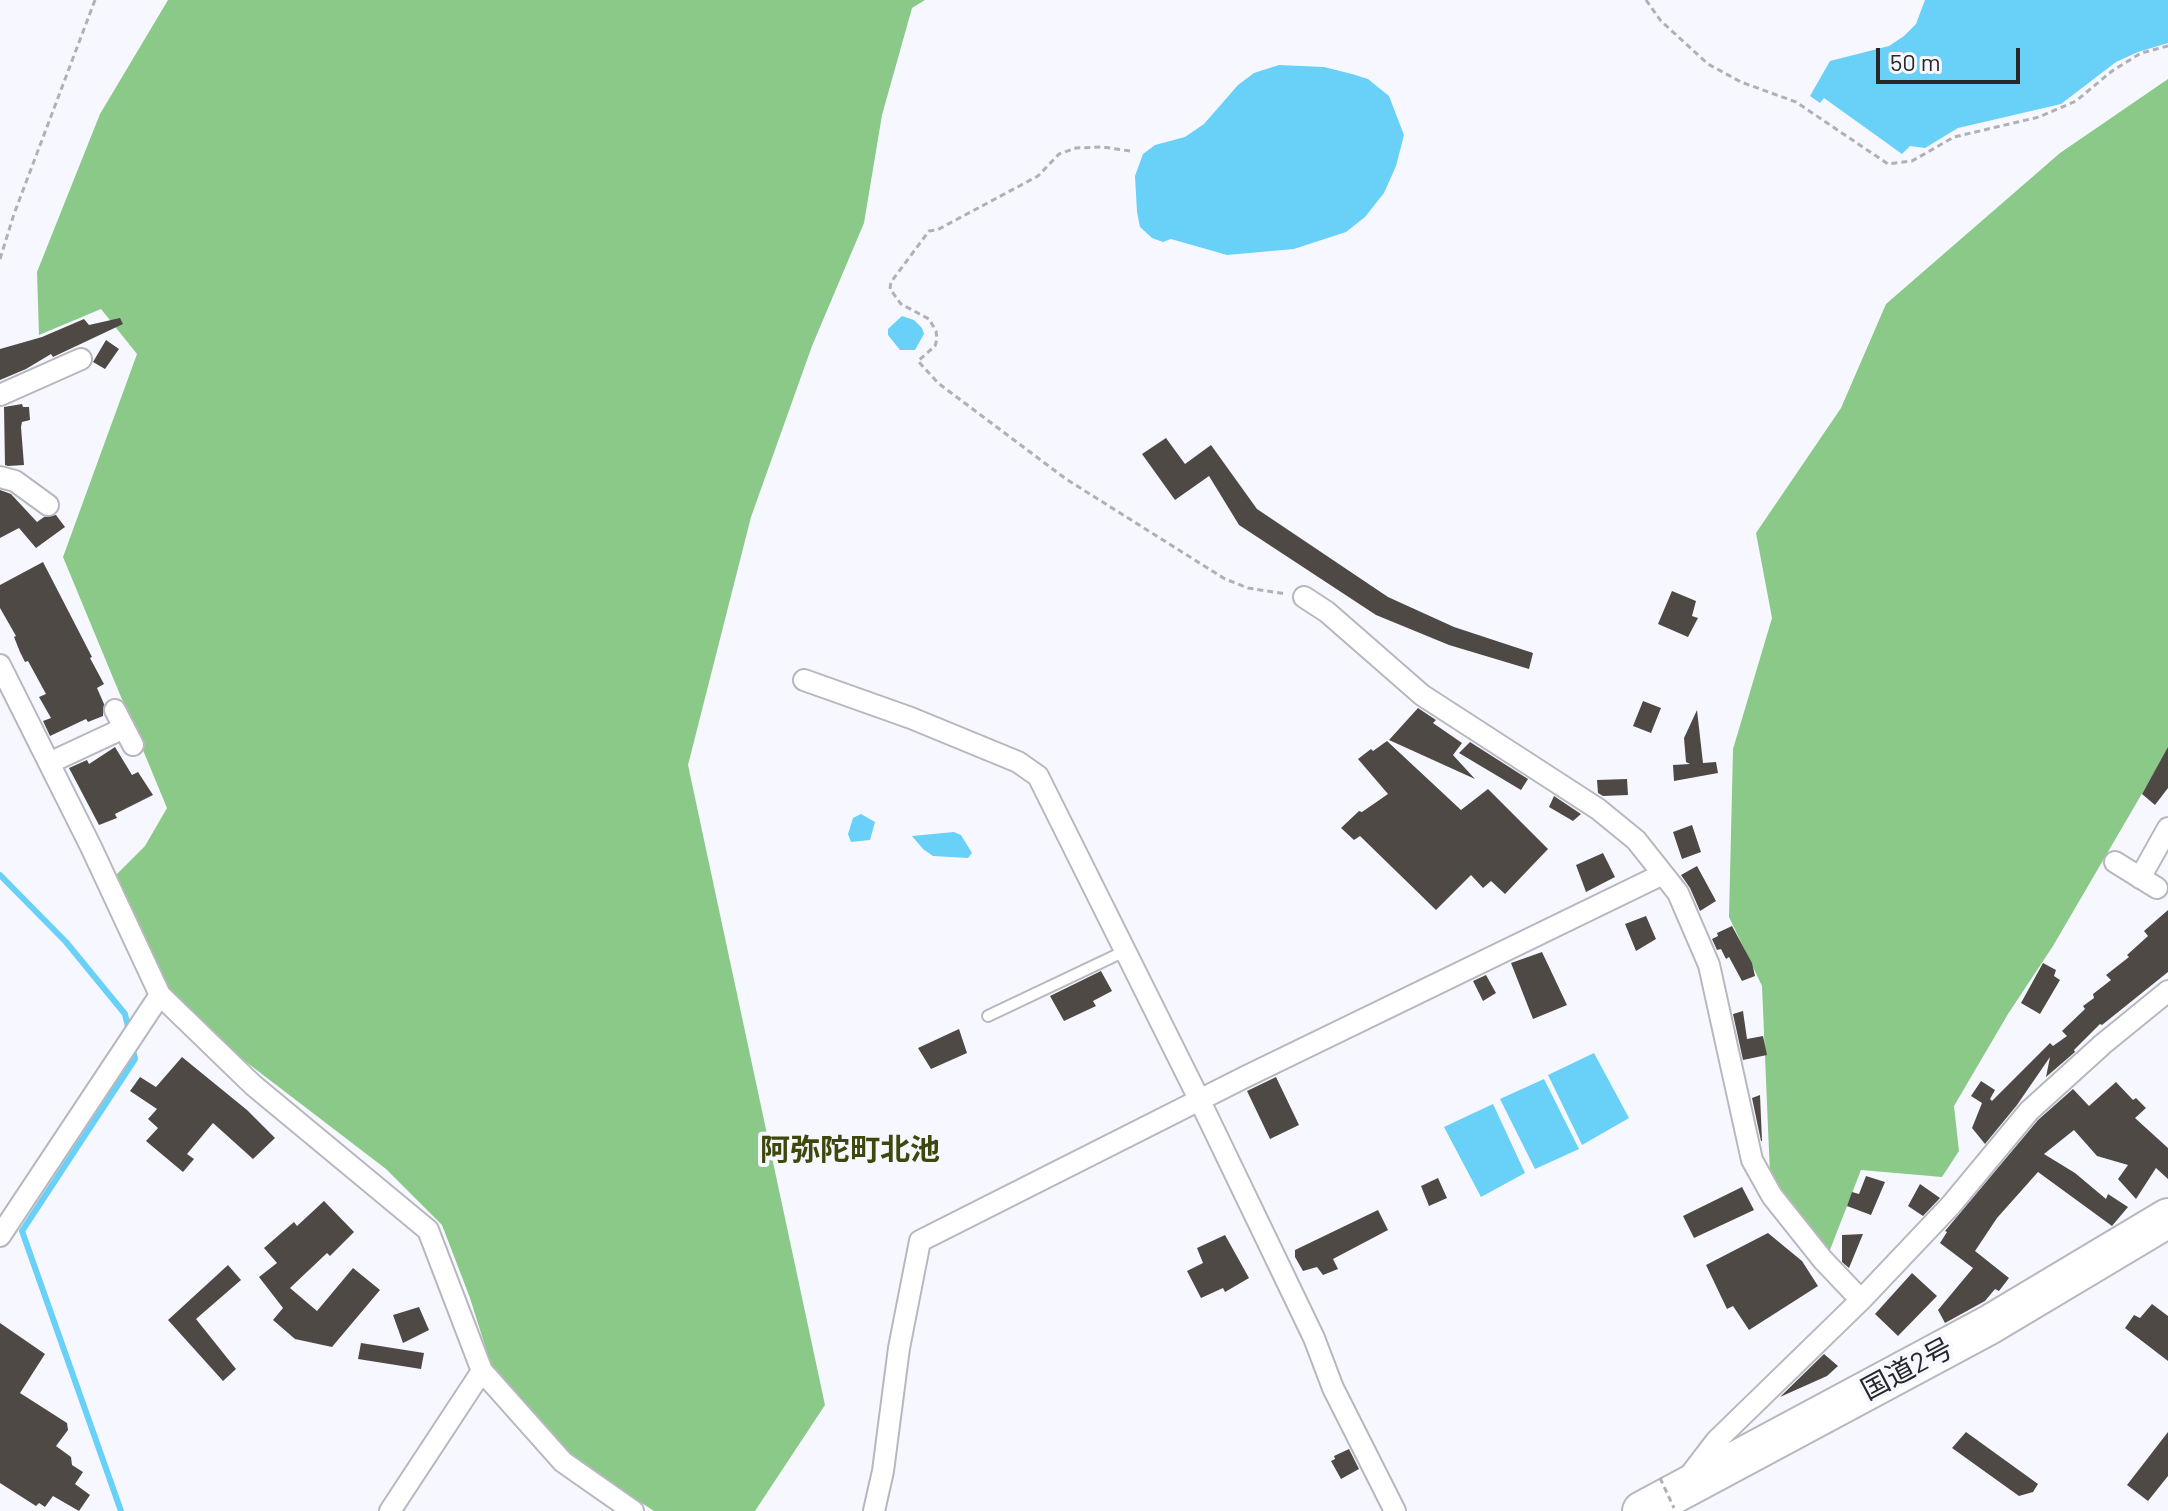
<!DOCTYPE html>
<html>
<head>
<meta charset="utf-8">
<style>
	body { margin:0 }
	#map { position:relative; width:2168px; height:1511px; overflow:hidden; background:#f7f8ff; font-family:Barlow,sans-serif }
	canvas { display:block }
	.scale { position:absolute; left:1876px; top:48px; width:144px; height:36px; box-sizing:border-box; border:4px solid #28282b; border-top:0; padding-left:10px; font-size:24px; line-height:28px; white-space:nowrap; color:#28282b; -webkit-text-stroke:6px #f7f8ff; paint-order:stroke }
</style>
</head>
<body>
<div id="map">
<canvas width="2168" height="1511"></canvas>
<div class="scale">50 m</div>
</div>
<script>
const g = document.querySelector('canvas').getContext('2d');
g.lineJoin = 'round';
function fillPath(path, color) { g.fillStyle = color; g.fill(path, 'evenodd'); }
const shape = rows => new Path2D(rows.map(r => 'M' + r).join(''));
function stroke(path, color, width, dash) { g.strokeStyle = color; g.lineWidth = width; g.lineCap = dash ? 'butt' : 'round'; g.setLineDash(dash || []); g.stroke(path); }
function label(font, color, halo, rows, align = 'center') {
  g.font = font + ' Barlow,"Noto Sans JP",sans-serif'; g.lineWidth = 8; g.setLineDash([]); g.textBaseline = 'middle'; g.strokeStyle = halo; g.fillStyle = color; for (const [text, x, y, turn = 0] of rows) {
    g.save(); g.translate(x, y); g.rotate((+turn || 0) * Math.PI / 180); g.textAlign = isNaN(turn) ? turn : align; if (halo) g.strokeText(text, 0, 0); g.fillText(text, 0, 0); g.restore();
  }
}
const forest = shape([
	[168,0,925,0,912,8,882,115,864,223,812,346,751,517,688,765,825,1405,755,1511,654,1511,574,1459,492,1368,470,1298,442,1225,386,1169,220,1042,164,983,114,877,145,846,167,808,63,557,137,354,101,309,39,335,37,272,100,114],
	[2168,79,2168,749,2053,946,2008,1014,1954,1106,1959,1151,1942,1177,1861,1170,1828,1255,1770,1175,1762,986,1729,917,1733,749,1772,618,1756,533,1841,408,1886,304,2060,153]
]);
const water = shape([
	[1925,0,2168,0,2168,43,2138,52,2116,62,2061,104,1958,128,1925,148,1910,146,1902,154,1824,98,1820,103,1810,96,1830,61,1889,46,1904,36,1916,24],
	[1279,65,1324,67,1352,74,1368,79,1389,96,1404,135,1396,166,1384,193,1365,217,1346,232,1294,249,1227,255,1171,239,1163,242,1152,238,1140,227,1137,212,1135,176,1143,154,1155,145,1185,137,1204,124,1238,85,1254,73],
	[902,316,914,320,922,328,924,334,915,350,900,350,888,335,888,329],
	[861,814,875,822,870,840,851,842,848,834,853,818],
	[954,832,961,835,972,853,968,858,933,856,923,849,912,836],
	[1594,1053,1629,1118,1582,1145,1548,1075],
	[1544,1079,1579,1149,1535,1169,1500,1099],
	[1493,1104,1525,1173,1481,1197,1444,1127]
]);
const stream = shape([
	[0,875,66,942,125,1014,129,1031],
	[121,1511,22,1231,135,1059,132,1046]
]);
const building = shape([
	[120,318,123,324,53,357,51,354,26,369,0,380,0,349,42,337,84,319,89,325],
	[106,340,119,349,105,369,93,362],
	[22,404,23,407,29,407,30,420,22,422,21,427,24,465,8,466,5,465,4,407],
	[1166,438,1185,464,1211,445,1257,509,1388,597,1454,627,1533,653,1529,669,1449,645,1376,615,1239,525,1209,476,1175,500,1142,454],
	[0,490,11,494,37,522,44,517,56,515,65,527,36,548,19,528,0,538],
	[43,562,92,657,90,658,104,684,97,688,104,704,103,716,88,722,86,719,50,736,43,721,51,718,39,697,46,694,28,661,25,662,20,652,14,637,16,636,0,608,0,585],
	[1672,591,1696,601,1692,616,1698,618,1688,637,1658,624],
	[1643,701,1661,708,1651,733,1633,726],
	[1418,708,1436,720,1433,723,1462,743,1453,755,1475,779,1389,740],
	[1697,710,1703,763,1716,762,1718,773,1674,781,1673,765,1690,764,1686,762,1684,738],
	[1387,741,1461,810,1488,789,1548,849,1505,894,1491,881,1483,888,1471,875,1436,910,1360,836,1354,840,1341,828,1359,811,1362,812,1388,794,1358,759,1371,749,1373,751],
	[1470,742,1528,779,1521,790,1459,753],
	[115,747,132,775,138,772,153,795,115,814,117,818,99,825,69,768,87,760,89,764],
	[2168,747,2168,788,2155,805,2142,794],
	[1627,779,1628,795,1603,796,1598,793,1597,780],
	[1554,796,1581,814,1573,821,1549,807],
	[1692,825,1701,852,1682,859,1673,832],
	[1603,853,1615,877,1586,892,1576,865],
	[1697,866,1716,901,1700,911,1690,888,1681,875],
	[2168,910,2168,972,2102,1025,2100,1024,2074,1050,2075,1052,2046,1077,2050,1057,2017,1105,1985,1144,1972,1128,1982,1103,1971,1096,1981,1081,1995,1090,1990,1099,1992,1101,2050,1043,2053,1046,2067,1036,2062,1031,2085,1009,2083,1006,2094,998,2093,994,2111,980,2106,975,2129,957,2127,955,2148,936,2144,931],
	[1646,916,1656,939,1636,951,1625,924],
	[1732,926,1752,963,1755,976,1742,981,1729,957,1726,959,1721,949,1717,950,1712,939,1718,936,1717,933],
	[1542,952,1567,1005,1533,1019,1511,963],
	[2043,963,2056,970,2054,976,2060,980,2040,1014,2021,1003],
	[1101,971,1112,991,1093,1001,1096,1006,1064,1021,1050,996],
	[1486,975,1496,993,1483,1001,1473,981],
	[1743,1011,1747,1039,1763,1036,1767,1055,1743,1060,1733,1014],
	[959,1029,967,1053,931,1069,918,1048],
	[182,1057,247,1110,275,1138,253,1159,213,1123,187,1154,194,1159,183,1172,146,1141,158,1128,148,1119,157,1109,130,1091,140,1077,156,1087],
	[1276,1077,1299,1125,1270,1139,1247,1091],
	[2116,1082,2133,1100,2136,1098,2146,1108,2135,1118,2168,1148,2168,1179,2156,1168,2136,1199,2118,1179,2128,1165,2097,1156,2074,1130,2044,1154,2075,1173,2106,1199,2108,1194,2128,1207,2112,1226,2038,1172,1997,1218,1975,1251,2009,1278,1999,1291,1995,1289,1985,1301,1945,1323,1938,1310,1973,1268,1940,1243,1947,1232,1945,1231,2038,1120,2073,1089,2089,1106],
	[1760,1095,1762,1141,1761,1141,1752,1098],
	[1866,1176,1885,1182,1871,1215,1847,1206,1852,1192,1859,1194],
	[1438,1178,1447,1198,1429,1206,1421,1186],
	[1920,1184,1940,1198,1923,1216,1908,1206],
	[1742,1187,1754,1210,1694,1238,1683,1216],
	[324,1201,354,1232,330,1256,327,1253,290,1288,317,1311,353,1268,380,1290,332,1347,295,1339,273,1320,283,1308,259,1277,277,1263,264,1248,294,1222,297,1226],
	[1378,1210,1388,1230,1333,1259,1338,1269,1323,1275,1317,1267,1303,1271,1295,1257,1295,1250],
	[1768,1233,1802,1261,1818,1286,1749,1330,1733,1306,1727,1309,1706,1265],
	[1863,1234,1849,1268,1842,1262,1842,1235],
	[1225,1235,1249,1278,1225,1292,1223,1288,1201,1298,1187,1271,1203,1263,1197,1248],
	[228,1265,241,1280,196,1319,236,1369,223,1381,168,1320],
	[1912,1273,1937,1296,1898,1336,1875,1314],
	[2152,1304,2168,1316,2168,1361,2125,1328,2134,1315,2140,1318],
	[419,1307,429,1330,403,1343,393,1315],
	[0,1323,45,1354,20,1393,67,1423,68,1430,56,1446,71,1457,72,1465,83,1472,75,1484,90,1495,79,1511,53,1496,45,1507,39,1503,36,1506,0,1483],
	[361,1343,424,1353,421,1369,358,1359],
	[1824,1354,1838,1366,1827,1376,1780,1397],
	[1966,1432,2038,1484,2033,1492,2019,1496,1952,1448],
	[2168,1432,2168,1476,2148,1501,2127,1485],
	[1349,1449,1359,1469,1341,1479,1331,1461,1335,1459,1334,1456]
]);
const path = shape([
	[1646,0,1661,21,1708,64,1741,82,1796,102,1888,164,1912,161,1954,137,2039,117,2076,101,2112,71,2141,53,2168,46],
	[1130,151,1103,147,1076,148,1059,154,1038,176,937,230,929,231,891,282,890,289,901,304,929,319,936,331,937,339,935,346,918,361,938,383,1066,479,1225,579,1248,588,1286,594],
	[0,259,14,214,95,0]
]);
const lane = shape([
	[988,1016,1125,951]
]);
const street = shape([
	[0,395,81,359],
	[0,477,15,481,48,505],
	[1304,597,1327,612,1422,695,1598,809,1636,840,1663,874,1678,893,1709,965,1752,1160,1772,1196,1823,1260,1861,1300],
	[0,665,91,847,160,995,253,1085,428,1230,482,1371,563,1462,633,1511],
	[804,680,911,718,1018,762,1038,776,1200,1101,1314,1338,1333,1388,1395,1511],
	[115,710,133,745],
	[49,763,124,728],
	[2115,862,2157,888],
	[2140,878,2168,828],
	[0,1236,160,995],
	[1690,1475,1716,1441,1861,1300,1951,1205,2029,1111,2103,1044,2168,991],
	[390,1511,482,1371],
	[874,1511,883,1471,899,1348,920,1241,1245,1077,1663,874]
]);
const highway = shape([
	[1642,1511,1989,1325,2168,1218]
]);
const pathBridge = shape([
	[1660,1478,1674,1508]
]);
const streetNames = [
	["国道2号",1907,1369,-28]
];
const neighbourhoodNames = [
	["阿弥陀町北池",850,1150]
];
fillPath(forest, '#8bc988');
fillPath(water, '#69d0f8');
stroke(stream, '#69d0f8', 6);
fillPath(building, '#4f4945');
stroke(lane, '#b7b8bf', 14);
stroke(street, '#b7b8bf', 24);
stroke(highway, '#b7b8bf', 42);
stroke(path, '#b0b0b6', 3, [6, 4]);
stroke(lane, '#fff', 10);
stroke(street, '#fff', 20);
stroke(highway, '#fff', 38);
stroke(pathBridge, '#b0b0b6', 3, [6, 4]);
label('28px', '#28282b', '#f7f8ff', streetNames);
label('bold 30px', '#3e480d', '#f7f8ff', neighbourhoodNames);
</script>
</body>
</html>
